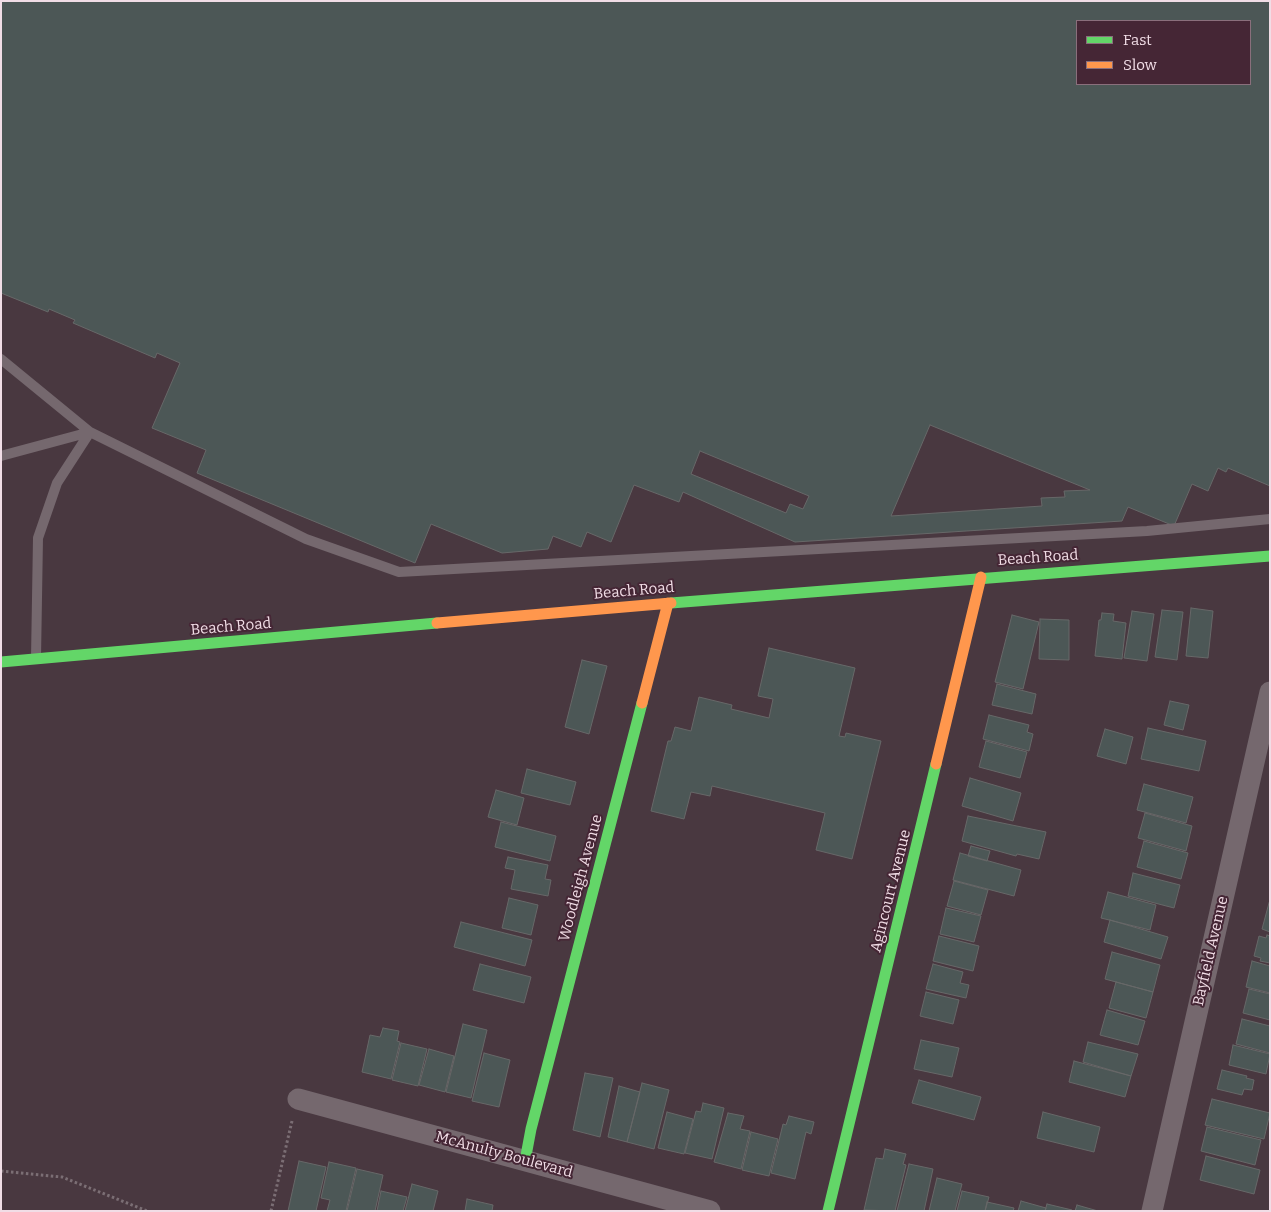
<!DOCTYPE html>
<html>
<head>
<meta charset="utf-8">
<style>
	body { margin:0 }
	#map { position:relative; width:1271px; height:1212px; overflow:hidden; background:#493840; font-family:Bitter,serif }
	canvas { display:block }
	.frame { position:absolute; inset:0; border:2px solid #f1dde6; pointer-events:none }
	.legend { position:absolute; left:1076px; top:20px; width:175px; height:65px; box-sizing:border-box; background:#452635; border:1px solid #8a6f7c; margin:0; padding:6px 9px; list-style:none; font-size:15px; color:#f1dde6 }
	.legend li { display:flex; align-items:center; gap:10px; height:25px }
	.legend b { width:25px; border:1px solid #8a6f7c }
</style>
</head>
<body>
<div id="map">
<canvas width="1271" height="1212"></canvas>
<div class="frame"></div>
<ul class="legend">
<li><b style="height:6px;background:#63d668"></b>Fast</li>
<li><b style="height:6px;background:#ff974d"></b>Slow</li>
</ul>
</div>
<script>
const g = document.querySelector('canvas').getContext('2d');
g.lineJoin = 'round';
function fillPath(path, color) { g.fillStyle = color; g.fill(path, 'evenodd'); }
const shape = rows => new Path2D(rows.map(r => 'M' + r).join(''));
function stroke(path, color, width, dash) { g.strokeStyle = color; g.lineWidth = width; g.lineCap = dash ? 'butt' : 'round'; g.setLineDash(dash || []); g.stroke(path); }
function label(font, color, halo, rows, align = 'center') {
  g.font = font + ' Bitter,serif'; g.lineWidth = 4; g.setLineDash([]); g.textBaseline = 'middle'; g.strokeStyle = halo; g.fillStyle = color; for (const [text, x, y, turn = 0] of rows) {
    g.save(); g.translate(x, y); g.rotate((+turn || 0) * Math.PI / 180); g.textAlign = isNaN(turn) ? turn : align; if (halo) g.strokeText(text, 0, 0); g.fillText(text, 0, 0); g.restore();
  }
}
const building = shape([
	[1,1,1270,1,1270,486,1228,468,1226,472,1218,468,1208,491,1192,484,1174,526,1128,507,1122,521,795,542,683,492,679,502,634,485,611,542,587,532,581,547,553,536,548,549,502,553,431,524,415,563,197,473,206,450,152,428,180,363,157,353,155,358,73,323,75,320,49,309,48,312,1,293,1,1],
	[1077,21,1250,21,1250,84,1077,84,1077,21],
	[930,425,1090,490,1064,491,1065,497,1041,498,1042,506,891,516,930,425],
	[700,451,809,496,803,509,790,504,786,513,691,474,700,451],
	[1191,608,1213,611,1208,658,1186,656,1191,608],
	[1162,610,1183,612,1177,660,1155,657,1162,610],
	[1132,611,1154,614,1147,661,1124,658,1132,611],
	[1102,613,1114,614,1113,621,1126,623,1122,659,1095,656,1099,620,1101,620,1102,613],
	[1012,615,1039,622,1023,689,995,682,1012,615],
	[1040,619,1069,620,1069,660,1039,659,1040,619],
	[769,648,855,668,839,736,845,737,846,733,881,741,852,859,816,850,825,813,712,786,710,796,691,792,684,819,651,811,668,741,671,741,675,727,691,731,699,697,732,705,731,709,769,718,773,699,758,696,769,648],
	[582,660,607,666,589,734,565,727,582,660],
	[997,684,1036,694,1032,714,992,705,997,684],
	[1170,701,1189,705,1183,730,1164,725,1170,701],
	[989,715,1029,725,1027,732,1033,734,1029,751,983,739,989,715],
	[1148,728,1206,741,1199,771,1141,759,1148,728],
	[1105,729,1133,737,1126,764,1097,756,1105,729],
	[986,741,1027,752,1020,778,979,767,986,741],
	[527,769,576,782,570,805,521,793,527,769],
	[970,778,1021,793,1013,821,962,806,970,778],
	[1144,784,1193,797,1186,823,1137,810,1144,784],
	[496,790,524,798,517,825,488,817,496,790],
	[1145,813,1192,826,1186,851,1138,838,1145,813],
	[968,816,1046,832,1039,859,1017,854,1016,856,962,841,968,816],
	[501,822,556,836,550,861,495,847,501,822],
	[1144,841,1188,853,1181,879,1137,867,1144,841],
	[971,846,990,851,987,861,968,856,971,846],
	[960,853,1021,870,1014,896,953,880,960,853],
	[508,857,548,865,545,879,551,880,548,896,511,889,515,870,505,868,508,857],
	[1133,873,1180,885,1174,908,1128,896,1133,873],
	[954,881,988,890,981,915,947,906,954,881],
	[1108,892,1156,905,1150,930,1101,918,1108,892],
	[509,898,538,905,531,935,502,928,509,898],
	[1269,903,1270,904,1270,932,1262,929,1269,903],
	[946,908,981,916,974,942,940,934,946,908],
	[1110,920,1168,937,1161,959,1104,942,1110,920],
	[461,922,532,940,525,966,454,947,461,922],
	[1267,935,1270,936,1270,963,1260,961,1261,958,1254,956,1259,936,1266,938,1267,935],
	[939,936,979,946,973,971,933,961,939,936],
	[1112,952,1160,965,1153,992,1105,979,1112,952],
	[1252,961,1270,966,1270,993,1246,987,1252,961],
	[480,964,531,977,524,1003,473,990,480,964],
	[933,964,963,972,960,983,969,985,966,998,926,989,933,964],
	[1116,982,1153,992,1146,1018,1109,1008,1116,982],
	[1249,989,1270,994,1270,1020,1243,1013,1249,989],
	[926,992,959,1000,953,1024,920,1016,926,992],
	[1107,1010,1145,1021,1138,1045,1100,1035,1107,1010],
	[1242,1019,1270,1026,1270,1053,1236,1044,1242,1019],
	[463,1024,487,1030,471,1098,446,1092,463,1024],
	[383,1028,399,1031,397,1041,400,1042,391,1079,362,1072,370,1035,380,1037,383,1028],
	[921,1040,959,1048,952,1077,914,1069,921,1040],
	[1088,1042,1138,1054,1131,1076,1083,1062,1088,1042],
	[401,1043,427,1049,418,1086,392,1080,401,1043],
	[1233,1045,1270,1054,1266,1074,1229,1065,1233,1045],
	[429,1049,454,1056,445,1092,419,1085,429,1049],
	[484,1053,510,1060,499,1107,472,1101,484,1053],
	[1074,1061,1131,1076,1125,1097,1069,1082,1074,1061],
	[1222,1070,1247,1076,1246,1078,1254,1080,1252,1090,1244,1089,1242,1095,1217,1089,1222,1070],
	[585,1073,613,1078,600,1137,573,1130,585,1073],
	[919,1080,981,1097,974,1120,912,1103,919,1080],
	[642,1083,669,1090,654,1149,627,1142,642,1083],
	[619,1086,640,1092,627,1142,608,1137,619,1086],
	[1212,1099,1270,1113,1264,1139,1205,1125,1212,1099],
	[703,1103,724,1108,712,1159,685,1153,696,1111,701,1112,703,1103],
	[667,1112,693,1119,684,1154,658,1148,667,1112],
	[1043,1112,1100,1127,1094,1152,1037,1138,1043,1112],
	[728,1113,744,1116,740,1129,750,1131,741,1169,714,1162,728,1113],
	[789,1116,814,1122,811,1134,806,1132,795,1179,771,1173,783,1124,786,1125,789,1116],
	[1207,1127,1261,1140,1255,1165,1201,1151,1207,1127],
	[751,1132,778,1139,769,1176,742,1170,751,1132],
	[885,1149,906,1154,903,1164,906,1165,895,1211,864,1210,876,1158,883,1159,885,1149],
	[1206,1156,1260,1170,1254,1194,1200,1180,1206,1156],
	[299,1161,326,1167,316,1211,288,1211,299,1161],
	[329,1162,356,1168,346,1211,327,1211,330,1200,321,1198,329,1162],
	[909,1164,933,1169,924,1211,897,1211,909,1164],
	[357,1169,383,1175,375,1211,347,1211,357,1169],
	[937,1178,962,1184,955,1211,929,1211,937,1178],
	[412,1184,438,1191,433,1211,405,1211,412,1184],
	[381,1191,407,1197,403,1211,377,1211,381,1191],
	[962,1191,989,1197,985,1211,957,1211,962,1191],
	[467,1199,493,1205,492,1211,465,1211,467,1199],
	[1021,1201,1046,1208,1045,1211,1018,1211,1021,1201],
	[987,1202,1014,1208,1013,1211,985,1211,987,1202],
	[1047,1204,1072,1210,1072,1211,1045,1211,1047,1204],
	[1077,1205,1098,1211,1075,1211,1077,1205]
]);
const path = shape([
	[1,1171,62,1177,147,1211],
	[271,1211,292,1121]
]);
const lane = shape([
	[1,359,90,432,306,539,399,572,1147,531,1270,519],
	[1,456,90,432],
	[36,658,38,538,57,483,90,432]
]);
const street = shape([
	[298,1099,710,1211],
	[1152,1211,1270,692]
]);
const fast = shape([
	[671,603,1270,556],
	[1,662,437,623],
	[525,1161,531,1129,642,703],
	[828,1211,936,764]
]);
const slow = shape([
	[437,623,671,603],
	[642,703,668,603],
	[936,764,981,577]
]);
const streetNames = [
	["Beach Road",1038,558,-4],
	["Beach Road",634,591,-5],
	["Beach Road",231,627,-5],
	["Woodleigh Avenue",581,878,-75],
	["Agincourt Avenue",891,891,-76],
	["Bayfield Avenue",1211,951,-77],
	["McAnulty Boulevard",504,1155,15]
];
fillPath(building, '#4c5756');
stroke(building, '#676868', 1);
stroke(path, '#7b6e74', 3, [2.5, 2.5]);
stroke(lane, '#75686e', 10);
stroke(street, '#75686e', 21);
stroke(fast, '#63d668', 11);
stroke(slow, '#ff974d', 11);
label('15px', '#f1dde6', '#452635', streetNames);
</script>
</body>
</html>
